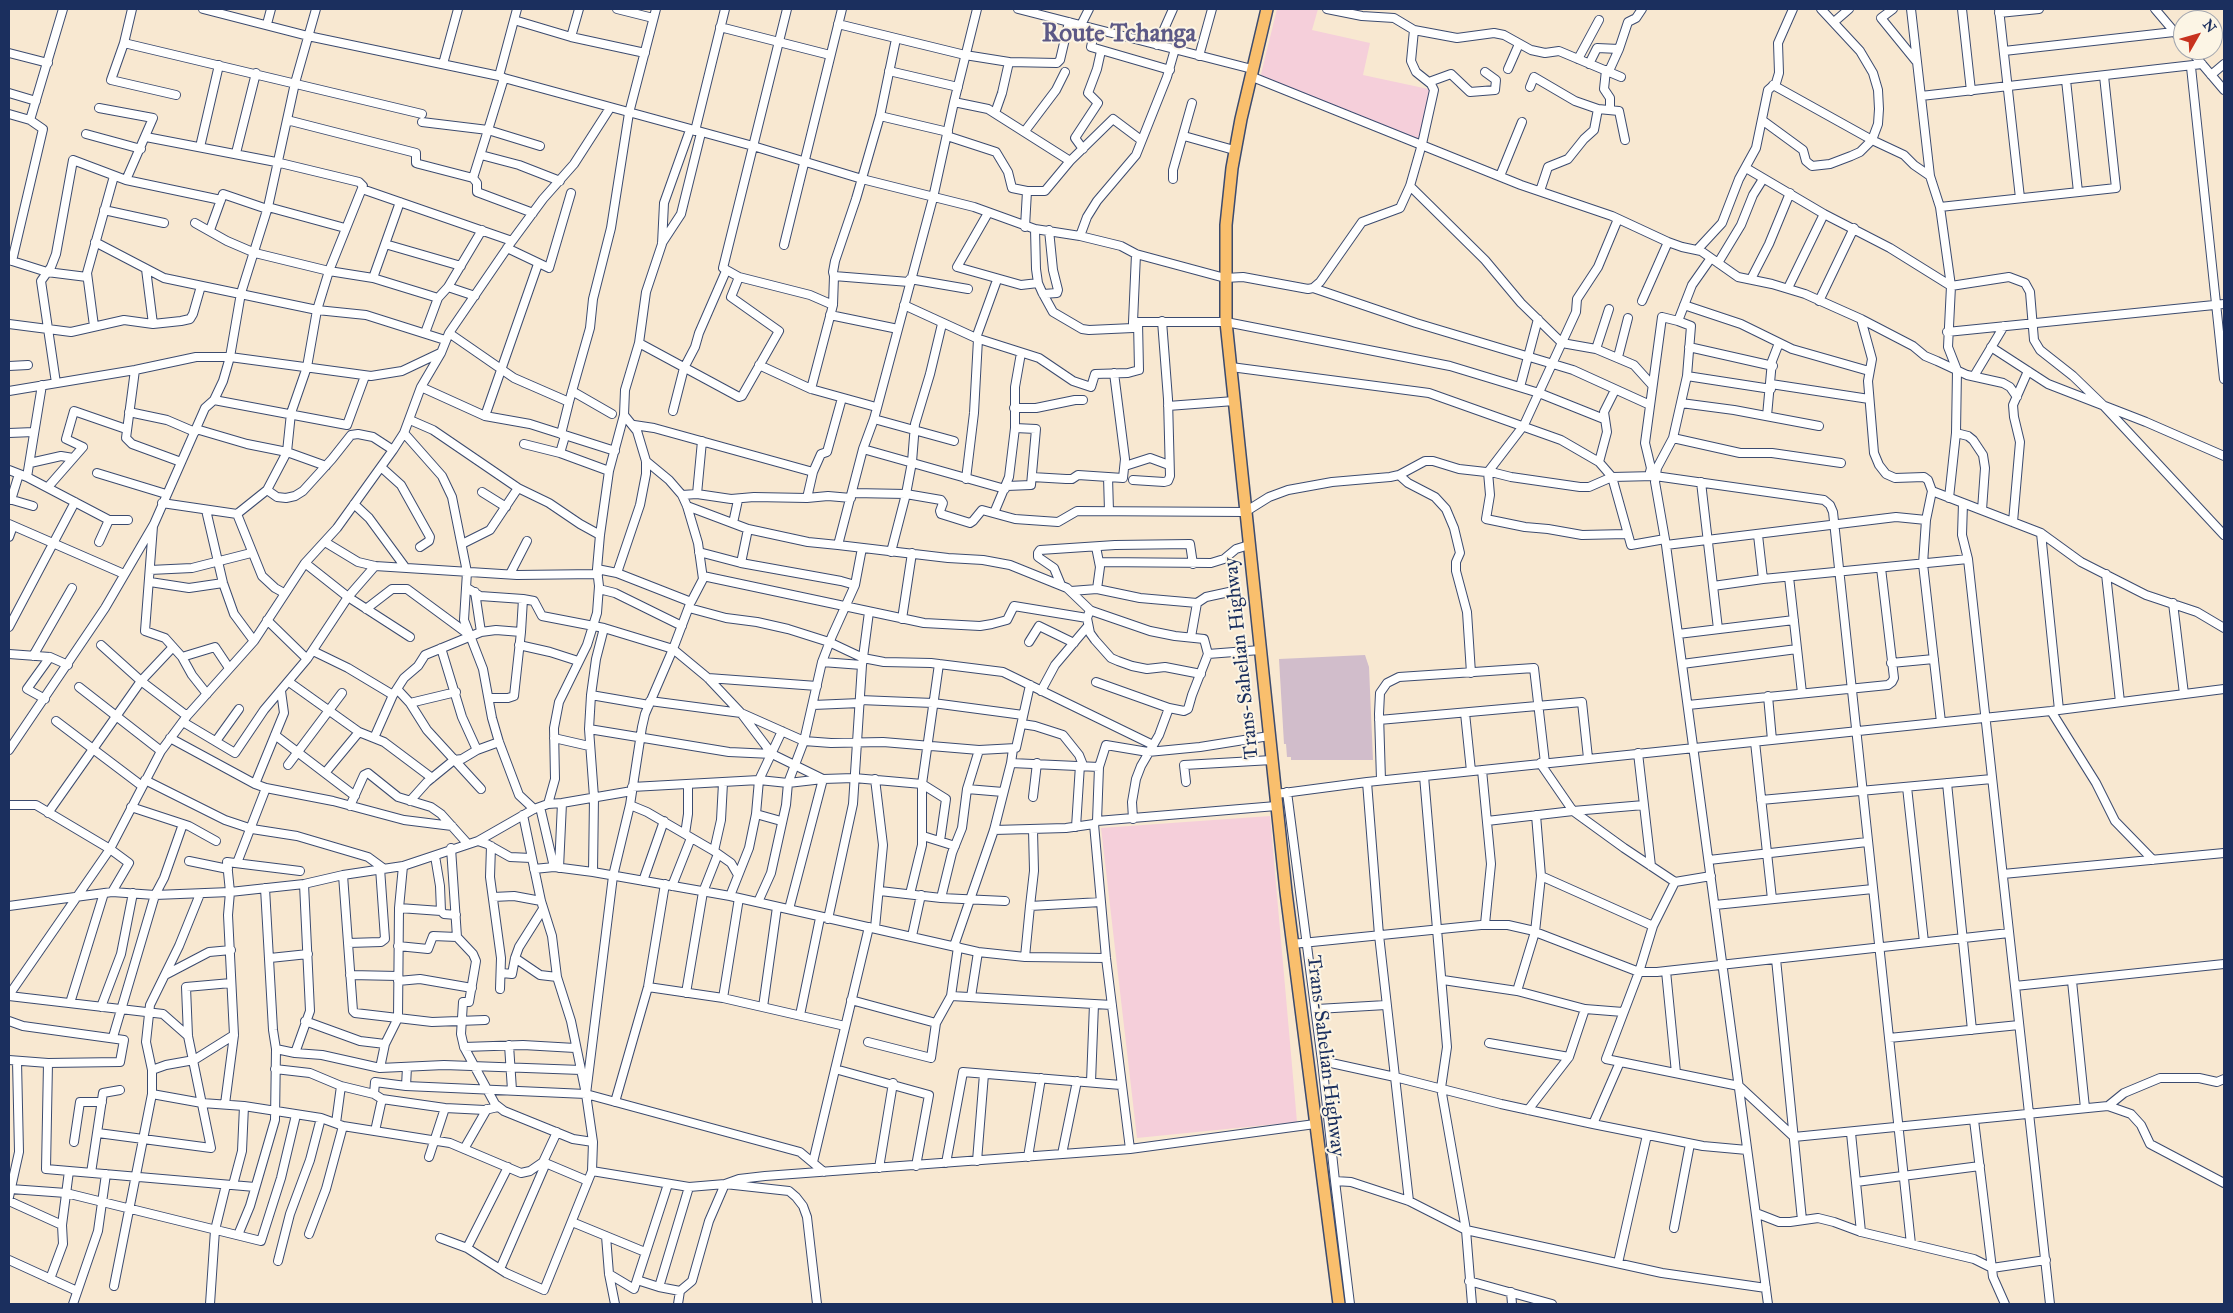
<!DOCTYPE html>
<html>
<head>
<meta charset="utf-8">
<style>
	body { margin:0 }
	#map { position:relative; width:2233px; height:1313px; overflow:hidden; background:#f8e8d1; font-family:"IM FELL Great Primer",serif }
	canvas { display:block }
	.frame { position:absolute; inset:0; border:10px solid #1b2f5e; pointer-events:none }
	.north { position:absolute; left:2173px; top:10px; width:50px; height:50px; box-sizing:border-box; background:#fcf5e5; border:1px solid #a2a6af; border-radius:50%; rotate:52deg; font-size:14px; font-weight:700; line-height:20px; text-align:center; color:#1b2f5e }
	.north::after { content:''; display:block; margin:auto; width:18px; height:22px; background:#c8321e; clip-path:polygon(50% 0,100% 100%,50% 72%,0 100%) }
</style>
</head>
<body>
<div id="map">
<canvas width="2233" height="1313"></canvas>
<div class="frame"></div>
<div class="north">N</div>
</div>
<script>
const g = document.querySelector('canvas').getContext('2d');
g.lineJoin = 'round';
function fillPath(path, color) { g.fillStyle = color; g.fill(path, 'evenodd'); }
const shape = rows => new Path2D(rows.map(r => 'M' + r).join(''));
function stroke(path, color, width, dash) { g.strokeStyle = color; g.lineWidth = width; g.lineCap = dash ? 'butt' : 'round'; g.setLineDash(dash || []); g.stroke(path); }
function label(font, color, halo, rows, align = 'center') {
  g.font = font + ' "IM FELL Great Primer",serif'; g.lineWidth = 4; g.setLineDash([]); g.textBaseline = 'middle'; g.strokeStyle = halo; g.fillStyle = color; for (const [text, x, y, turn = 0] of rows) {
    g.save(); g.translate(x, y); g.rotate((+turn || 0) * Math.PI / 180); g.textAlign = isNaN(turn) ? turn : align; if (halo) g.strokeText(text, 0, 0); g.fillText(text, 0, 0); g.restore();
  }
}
const built = shape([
	[1277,9,1318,9,1312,30,1370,43,1363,75,1433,90,1421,141,1260,78],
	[1270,816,1297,1122,1137,1138,1101,828]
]);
const industrial = shape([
	[1365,655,1369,667,1373,760,1291,760,1291,757,1287,757,1286,744,1284,744,1279,659]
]);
const minor = shape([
	[132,9,124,43,111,80,176,95],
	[203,9,308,36,499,76],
	[517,9,499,76,504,78,753,146,862,179,974,207,1035,229,1080,236,1121,246,1136,254,1225,278,1243,277,1308,289,1313,288,1320,282,1362,222,1400,208,1410,186,1422,144,1434,90,1431,84,1416,72,1411,61,1414,30],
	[617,9,653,18],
	[787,9,723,268,739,277,810,295,833,305],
	[1018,9,1252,69],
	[1327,9,1362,16,1394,18,1414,30,1457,38,1494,33,1504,35,1531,50,1545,53,1559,51,1621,77],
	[1821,9,1860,51,1873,73,1878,90,1879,109,1878,124,1872,140,1904,155,1914,165,1930,176,1940,207,1951,286,1948,347,1957,370,1956,433,1949,498],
	[1893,9,1881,18,1916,61],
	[1911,9,1930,176],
	[1962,9,1971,91],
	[1999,9,2020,198],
	[2155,9,2183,42],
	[1999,13,2039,9],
	[514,20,571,37,645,53],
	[1834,22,1849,9],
	[267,24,271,9],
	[838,24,965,55,1009,62,1057,63,1060,60,1069,22],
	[1081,25,1089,9],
	[720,27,830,55],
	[1095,30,1091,47,1170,70],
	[571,37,579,9],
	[124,43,422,114],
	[1157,45,1173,9],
	[2190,50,2224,90],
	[2004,51,2174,32],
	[9,53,48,63],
	[1199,56,1212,9],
	[1578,59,1599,20],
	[443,64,458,9],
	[1589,64,1597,48,1619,49,1628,22,1636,18,1642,9],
	[2191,67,2224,379],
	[1508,69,1519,44],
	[1606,70,1604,89,1610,98,1610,109],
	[889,71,958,87],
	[1609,71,1619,49],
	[2211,75,2224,64],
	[1250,76,1521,185,1612,216,1668,242,1682,247,1701,251,1738,277,1772,284,1805,294,1861,319,1913,346,1925,356,1937,361,1967,375,2003,383,2010,387,2017,397],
	[504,78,488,130,540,146],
	[2066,80,2078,192],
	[1429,82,1451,74,1470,92,1495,90,1496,80,1485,72],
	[1530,87,1534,77,1575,101,1598,109,1594,130,1584,139,1568,159,1548,167,1540,191],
	[9,93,36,101],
	[1921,96,2202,64],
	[954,102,988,109,1070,161],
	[99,108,153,118,126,180],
	[1598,109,1619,111,1625,140],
	[995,113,1002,93,1009,62],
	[9,114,30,120,43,129,12,261],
	[880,116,948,132],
	[30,120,63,9],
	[287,120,416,153,416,163,419,164,473,178,488,130,422,122],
	[1762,120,1803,150,1806,161,1812,166,1830,164,1851,156,1860,152,1872,140,1773,85],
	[695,131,725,9],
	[1025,131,1056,90,1065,72],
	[86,134,141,149],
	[947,136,996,152,1008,172,1012,188,1027,191,1025,227],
	[1184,136,1234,150],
	[146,137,276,162,359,182,363,186,329,271,317,310,307,367,291,413,287,452,267,490,237,514,162,503],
	[200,147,219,65],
	[1083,149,1075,138,1098,103,1088,93,1097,69,1101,51],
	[236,153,256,73],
	[481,155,519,165,560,181],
	[1746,168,1824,214,1890,248,1951,286,2009,277,2025,283,2030,292,2034,340,2040,350,2073,376,2103,405,2224,535],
	[1500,176,1522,122],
	[473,178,477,183,477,192,533,213],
	[1173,179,1173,170,1192,103],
	[1410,186,1485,260,1521,303,1562,343,1596,349,1634,365,1652,385],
	[362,189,512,241],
	[1027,191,1045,191,1070,161,1113,119,1141,140],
	[268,207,345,228],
	[1940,207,2116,188,2104,76],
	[104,210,164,223],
	[988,213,957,267,1021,285,1038,283],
	[1618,219,1598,267,1577,299,1576,312,1524,425,1488,472,1490,495,1486,519,1525,527,1548,529,1582,535,1627,534],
	[195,223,227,241,255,253,329,271,373,278,438,298],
	[1035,229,1036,269,1038,283,1042,292,1053,312,1082,329,1089,330,1133,328,1133,322,1226,322,1450,366,1539,393,1604,419],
	[210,230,223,194,267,209],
	[1080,236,1087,217,1097,201,1136,155,1167,77,1175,49],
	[95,242,164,278,317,310,366,315,445,340],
	[662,243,681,214,701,133],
	[385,244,461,266],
	[784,245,842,9],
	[507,248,549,268,571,193],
	[1697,250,1722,223,1739,179,1756,148,1768,90,1776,83,1779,73,1778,43,1793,9],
	[1711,258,1692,285,1678,321,1691,326,1687,376,1673,438,1657,468,1655,482,1666,545,1768,1304],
	[9,260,47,272,87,277],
	[1718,263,1741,225,1753,195,1763,179],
	[146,269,153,324],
	[834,276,833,272,835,261,856,199,880,116,896,39],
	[373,278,400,202],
	[910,279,968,289],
	[1751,279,1769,244,1790,193],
	[448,287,475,296],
	[1313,288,1416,323,1573,370,1650,405],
	[1788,288,1824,214],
	[1043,294,1057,293,1058,290,1053,270,1049,230],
	[1642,301,1668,242],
	[1819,301,1854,228],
	[904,305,976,338,1039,358,1073,381,1091,387,1095,374,1128,373,1139,370,1138,322],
	[1684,305,1741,324,1792,349,1869,371],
	[830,315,898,329],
	[1861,319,1872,359,1868,381,1874,453,1879,465,1886,474,1895,478,1924,477,1928,480,1932,491,1926,520,1923,564,1941,722],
	[1133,322,1136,254],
	[9,324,71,332,124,320,153,324,181,321,190,319,193,314,201,286],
	[94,326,87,273,114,176],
	[1947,332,2224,304],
	[425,333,438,298,448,287,482,230],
	[449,333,514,378,569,402,590,328,593,299,611,228,629,113,656,9],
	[976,338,997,280],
	[639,343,739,397,742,396,779,331,731,297,739,277],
	[1689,347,1773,366],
	[1991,347,2048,384,2146,422,2224,456],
	[1596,349,1609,309],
	[1618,357,1628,318],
	[759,365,811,389],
	[9,366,28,365],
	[1231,367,1429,393,1561,440,1599,462],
	[135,370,126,438,132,444,181,462],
	[1687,376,1771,389],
	[1974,376,2004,326],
	[56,383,41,281,51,267,56,254,73,160,126,180,221,200],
	[1771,384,1869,399],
	[421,387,485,416,530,424,615,451],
	[1520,387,1538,319],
	[1615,390,1604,412,1607,432,1599,462,1612,477,1631,545,1665,539],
	[9,391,135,370,196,357,230,357,371,376,402,371,440,353],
	[572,391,612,414],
	[214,400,347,425,365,376],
	[1681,403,1734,410,1819,426],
	[1168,406,1234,401],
	[876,407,811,389,833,305,834,276,909,282],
	[1014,408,1036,408,1075,400,1083,400],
	[673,411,684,368,695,347,699,333,726,271],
	[129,412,167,420,195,432],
	[485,416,538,264],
	[1767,416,1772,361,1779,343],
	[874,419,954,441],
	[410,420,433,430,518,488,549,503,580,524,600,535],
	[634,425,654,428,813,472,807,498],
	[196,429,247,444,287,452,326,466],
	[9,433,34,432],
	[404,433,442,476,452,497,467,572,464,620,483,669,492,718,499,742,519,795,534,809],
	[1956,433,1968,436,1973,440,1983,455,1985,468,1982,510],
	[561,434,569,402],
	[565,436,560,453,609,471],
	[1673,438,1740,453,1772,453,1841,463],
	[524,444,560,453],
	[863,449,1005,489],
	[30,463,61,456,73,458],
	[1125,466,1150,458,1169,465],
	[381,467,401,485,430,537,429,541,420,547],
	[9,470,27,477,109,520,128,520],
	[813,472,821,454,827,452,842,398],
	[97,473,166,494],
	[1399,475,1408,483,1435,497,1446,509,1454,528,1460,553,1456,562,1456,571,1467,612,1471,673],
	[1649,476,1651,468,1645,443,1662,317,1678,321],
	[27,477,42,385],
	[1032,477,1066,479,1072,479,1078,475,1108,477],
	[966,479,974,413,978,339],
	[1133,480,1164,482,1168,481,1170,476,1168,399,1162,321],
	[1701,482,1718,629],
	[1007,486,1031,485,1036,429,1015,428],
	[48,487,83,447,66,439,74,411,126,429],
	[267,490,277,497,286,498,295,496,303,491,332,459,351,435,358,434,373,437,393,450],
	[1932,491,2041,533,2081,562,2146,595,2197,612,2224,628],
	[482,492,506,507],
	[853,493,906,494,941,500,943,503,940,511,941,514,970,523,973,521,982,510,1015,519,1058,522,1077,511,1245,512,1269,497,1288,490,1332,482,1390,477,1399,475,1425,461,1433,461,1459,469,1495,473,1511,477,1580,487,1589,487,1612,477,1655,476,1824,500,1830,505,1833,512,1911,1244],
	[697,494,702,441],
	[682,495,697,494,731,499,754,497,807,498,828,496,851,498],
	[9,499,33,506],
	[11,500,19,474],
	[1963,503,1962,535,1968,559,2050,1304],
	[354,504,369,518,405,567],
	[687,506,748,529,808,542,838,545,863,449,874,419,933,198,954,102,977,9],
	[206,510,223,583,234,614,254,641],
	[1109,511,1108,477,1123,478,1125,459,1114,373],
	[994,513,1009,477,1015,428,1015,387,1021,353],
	[237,514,262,576,275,588,284,593],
	[2013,522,2020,442,2014,417,2013,405,2028,371],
	[733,523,738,500],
	[9,524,124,574],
	[153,526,145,631,165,638,182,657,192,675,207,694],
	[748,529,741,563,841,581,855,585,832,636,822,662,804,741,788,783,786,805,771,873,758,902],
	[2041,533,2059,710],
	[1758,535,1763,579],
	[9,537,13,526],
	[99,542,109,520],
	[325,542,358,562,375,566,517,575,598,574],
	[462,544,490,530,518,488],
	[838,545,948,558,983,560,1010,565,1067,588,1090,610],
	[1666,545,1896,517,1926,520],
	[699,552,741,563],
	[891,552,906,494,912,462,915,424,930,374,942,324],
	[1099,562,1211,563,1224,559,1236,549,1249,545],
	[305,563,348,597,410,637],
	[597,569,617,573,691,602,703,579,698,543,687,506,682,495,669,480,646,461],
	[150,570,192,568,251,553],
	[617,573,640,505,646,474,646,461,637,431,624,415,625,390,639,343,646,292,662,244,664,203,690,130],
	[510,574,527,541],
	[2106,574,2120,702],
	[703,576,924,623,980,626,992,624,1007,620,1014,606,1087,618],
	[1789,577,1802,693],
	[150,582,189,588,223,583],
	[855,585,862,548],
	[1061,585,1054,568,1038,557,1038,553,1040,550,1115,545,1190,544,1193,564],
	[1713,586,1763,579,1968,559],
	[467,588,480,596,523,599,521,632],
	[599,589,615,593,682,626],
	[1097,589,1140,598,1197,603,1191,637],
	[1071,591,1097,589,1100,567,1096,547],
	[475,592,481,632],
	[523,599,534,601,542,616,604,628,673,649,690,604],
	[1197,603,1206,597,1229,592],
	[2173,603,2184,694],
	[689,608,726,618,757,622,788,629,829,642,863,658,884,662,931,663,1003,672,1153,745],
	[366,609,392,589,407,589,468,634],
	[902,619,912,553],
	[267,620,307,659],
	[9,627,75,502],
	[1678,634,1794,620],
	[1029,642,1039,626,1074,643],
	[101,645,141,681,187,716],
	[519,645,550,652,578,661],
	[441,648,462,717,477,750],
	[313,651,348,668,393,695],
	[9,654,50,657,68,665],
	[33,656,72,588],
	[182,657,215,647,229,668],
	[822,662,862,665],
	[1891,663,1934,659],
	[1682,664,1797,649],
	[1201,674,1165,667,1147,669,1132,666,1118,661,1111,658,1095,640,1090,633,1087,618,1090,610,1092,611,1150,631,1175,636,1204,639,1208,654],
	[708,678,817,686],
	[289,682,359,732,384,742,432,778],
	[1096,682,1169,708,1159,735,1141,766,1136,779,1132,802,1133,819],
	[79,687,161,751],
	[397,689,410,703,427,730,481,789],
	[1041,691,1055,665,1088,626],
	[591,695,649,705],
	[1768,696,1772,740],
	[45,699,27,689,50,657],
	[860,700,933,703,1023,715],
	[650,701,741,713,772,754,823,779],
	[410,703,456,692],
	[813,705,860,703],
	[1688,705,1888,685,1892,682,1894,678,1881,568],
	[1169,708,1184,711,1188,709,1192,695,1208,654,1260,650],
	[2051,711,2096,783,2115,821,2153,860],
	[1465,713,1471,771],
	[1379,720,1582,702,1588,758],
	[56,721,142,786],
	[183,722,235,753,264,710,307,659,348,597,375,566],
	[1022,724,1035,726,1063,735,1079,755,1083,765],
	[589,729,729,752,772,754],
	[275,735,355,796],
	[170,738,255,784,266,788,333,801,404,820,452,826],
	[374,738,393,695,404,678,418,666,425,655,481,632,496,630,521,632,514,696,508,698,489,698],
	[554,738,589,746],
	[216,741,239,709],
	[1755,742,1772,899],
	[1013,749,1011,763,1099,767,1097,821],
	[9,750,105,608,154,524,205,408,214,400,223,381,230,357,241,293,268,207,295,83,316,9],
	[1638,753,1651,866],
	[1540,763,1573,811,1624,848,1675,882,1711,876],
	[288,765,342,693],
	[1099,767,1106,745,1148,752,1200,747,1269,736],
	[1482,770,1491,864,1485,924],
	[325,773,359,732],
	[1424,776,1447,1047,1441,1088,1466,1230,1472,1304],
	[145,780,225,820,252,829,297,836,368,857,383,868],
	[1381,780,1379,714,1380,693,1387,683,1399,677,1534,668,1545,763],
	[1186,782,1184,765,1272,760],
	[1367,782,1379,935,1409,1201],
	[1947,783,1972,1030],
	[255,784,284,713,281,691],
	[632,787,759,780,788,783,823,779,854,778,922,784,946,799,940,841],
	[1907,787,1924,942],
	[967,789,1003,792],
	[1287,792,1322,1061],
	[1276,794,1367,782,2051,711,2224,689],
	[1033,797,1037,763],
	[1761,800,1992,779],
	[410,801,427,782,454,760,462,759,477,750,499,742],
	[548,804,555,779,554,728,559,702,587,645,597,613,599,586,597,569,600,535,609,471,624,415],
	[9,805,36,805,110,849,129,863,112,892],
	[630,805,647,812,714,851,731,863,738,875],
	[350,806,364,775,368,773,398,797,431,807,441,814,467,843],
	[131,807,189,826,216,841],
	[540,807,554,867],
	[48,813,141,681,173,647],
	[756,814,781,821],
	[1487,821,1573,811,1644,805],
	[1094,824,1106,958,1130,1149,1315,1124],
	[1076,827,1080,765],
	[994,830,1066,828,1094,824,1097,821,1276,806],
	[685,834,688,814,688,785],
	[923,836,955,846],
	[478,841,487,844,510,857,531,858],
	[491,846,490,877,501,958,500,989],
	[451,848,457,937,473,954,476,961,469,1002,463,1002,461,1034,464,1047,495,1104,504,1111,573,1139,593,1142],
	[714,851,721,820,723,783],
	[435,856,440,886,441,911,444,914,456,915],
	[1709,860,1867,842],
	[189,861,228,869],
	[237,863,266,788],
	[559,868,562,803],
	[534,869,554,867,593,872,730,896,978,952,1025,957,1106,958],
	[593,872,594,797,589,729,591,695,596,659,604,628],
	[2003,874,2224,853],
	[343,875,353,1011,355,1013,432,1022,485,1020],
	[1541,876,1653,926],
	[643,881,664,821],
	[1675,882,1653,926,1639,972,1606,1059,1739,1086,1794,1137,2108,1106,2131,1114,2141,1125,2150,1144,2224,1183],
	[672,886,691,838],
	[880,891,941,898,1005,901],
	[910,894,922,845,922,784,939,664],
	[730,896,749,848,756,814,759,780,782,731],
	[493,897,514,896,541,901],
	[941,898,952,853,962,828,967,789,979,750],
	[1715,905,1873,889],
	[9,906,112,892,155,895,230,892,304,884,343,875,403,866,478,841,534,809,548,804,562,803,632,791],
	[1030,906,1034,871,1033,830],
	[399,908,441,911],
	[789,909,823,779],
	[828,919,853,804,862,665,869,612],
	[875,928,883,845,875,779],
	[912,936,921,895],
	[348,943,381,942,385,939,380,868],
	[1292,944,1481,925,1508,925,1530,930,1639,972,1657,972,2009,933],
	[398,946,428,949,433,936,457,937],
	[954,946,994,830,1011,763],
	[958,947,951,996,1112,1005],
	[1025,957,1030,906,1101,902],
	[270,958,308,954],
	[515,958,540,975,557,977],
	[1776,959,1802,1220],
	[1666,971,1676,1073],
	[502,973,512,974,515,958,519,947,543,909],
	[167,974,209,952,231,950],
	[350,975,398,976],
	[1443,980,1517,991,1585,1009,1623,1012],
	[398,981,420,979,472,988],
	[2072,981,2085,1108],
	[2015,986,2224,964],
	[648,987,723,998,845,1026],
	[1517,991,1535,932,1541,876,1536,815],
	[686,993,703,892,718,854],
	[9,995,110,849,161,751,187,716,254,641,305,563,337,528,393,450,404,433,421,387,441,353,449,333,512,241,543,199,574,164,610,108],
	[9,996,163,1014,188,1036],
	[971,997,978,952],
	[723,998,739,898],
	[851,1000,936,1023],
	[70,1003,104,893],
	[101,1007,121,954,133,893],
	[763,1007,777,907],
	[1317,1009,1386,1005],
	[800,1015,820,918],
	[9,1021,23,1026,124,1040,120,1062,48,1063,9,1060],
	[305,1021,360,1041,385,1044],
	[113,1037,155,895,164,878,183,824],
	[1889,1038,2019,1025],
	[868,1042,931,1058,936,1023,951,996],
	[1489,1043,1569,1057],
	[509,1045,512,1090],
	[464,1047,523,1045,575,1048],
	[276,1049,295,1053,310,1011,304,884],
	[295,1053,322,1055,380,1068,444,1065,581,1070],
	[48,1063,46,1169,255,1187],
	[380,1068,385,1044,398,1018,399,908,403,866],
	[275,1069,310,1073,341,1086,374,1094,382,1099,445,1108,485,1110,498,1107],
	[835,1069,929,1095,916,1166],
	[152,1070,166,1065,194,1060,234,1035],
	[1091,1082,1094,1004],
	[406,1086,407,1067],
	[152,1094,202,1103,244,1106,321,1118,343,1126,450,1143,521,1173,530,1171,543,1162,557,1132],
	[374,1094,375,1082,406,1086,586,1094,800,1152,824,1172],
	[586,1094,613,876,630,805,642,727,645,714,673,649,708,678,741,713,804,741,831,743,883,742,979,750,1016,748,1030,685],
	[615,1102,648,987,665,884],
	[225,1104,234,1035,228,915,230,892,227,862,300,871],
	[2108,1106,2124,1093,2160,1078,2199,1078,2217,1082,2224,1079],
	[1528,1110,1569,1057,1585,1009],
	[1974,1120,1993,1277,2005,1304],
	[336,1123,341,1086],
	[1593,1124,1620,1062],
	[375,1131,382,1099],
	[98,1133,211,1148,188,1036,186,987,231,983],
	[1851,1133,1861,1232],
	[74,1142,80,1102,102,1102],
	[464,1149,487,1109],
	[1747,1150,1703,1146,1593,1124,1501,1104,1395,1077,1322,1061,1335,1181,1351,1182,1409,1201,1466,1230,1662,1273,1766,1288],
	[1062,1154,1077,1081],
	[429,1157,445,1108],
	[1028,1157,1041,1078],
	[977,1161,984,1074],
	[543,1162,588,1181],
	[813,1162,869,927],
	[946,1163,963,1072,1121,1085],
	[879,1168,893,1083],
	[592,1171,689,1187,725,1184,739,1179,765,1176,1130,1149],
	[91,1173,103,1093,120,1090],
	[1335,1181,1350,1304],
	[1856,1182,1980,1166],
	[233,1185,242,1151,244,1106],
	[11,1189,66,1193,261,1241,281,1178,296,1115],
	[9,1197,19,1152,17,1061],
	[9,1201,62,1225],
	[1756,1213,1779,1222,1790,1222,1818,1218,1834,1222,1861,1232,1974,1259,1992,1268,2046,1260],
	[572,1222,645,1252],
	[1674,1228,1690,1144],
	[309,1234,326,1189,343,1126],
	[238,1235,250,1206,275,1120,276,1049,273,1030,265,888],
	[606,1236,609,1274,615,1304],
	[440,1238,467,1248,506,1273,544,1290,592,1171,593,1142,586,1094,571,1021,557,977,552,936,541,901,523,815],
	[467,1248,508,1167],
	[9,1260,77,1291],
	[278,1261,290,1214,310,1160,321,1118],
	[1618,1263,1647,1135],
	[500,1269,546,1163],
	[609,1274,634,1289,668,1184],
	[50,1279,63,1244,62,1225,69,1171],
	[637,1280,659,1287,680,1291,678,1304],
	[1469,1281,1552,1304],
	[114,1286,152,1094,152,1070,146,1042,150,1005,179,946,200,894],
	[659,1287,689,1187],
	[680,1291,692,1281,709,1221,725,1184,789,1191,796,1197,803,1206,807,1217,817,1304],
	[1511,1292,1512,1304],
	[73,1304,98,1231,106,1174],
	[210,1304,215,1230,226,1185]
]);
const highway = shape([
	[1267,9,1241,119,1232,168,1226,225,1226,322,1286,892,1339,1304]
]);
const streetNames = [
	["Trans-Sahelian Highway",1242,658,-96],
	["Trans-Sahelian Highway",1325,1056,83]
];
const districtNames = [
	["Route Tchanga",1119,35]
];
fillPath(built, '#f5cfda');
fillPath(industrial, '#d1bdcb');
stroke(minor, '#3c4b6f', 10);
stroke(highway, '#3c4b6f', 14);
stroke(minor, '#fff', 8);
stroke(highway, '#f9bf6d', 11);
label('20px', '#1b2f5e', '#fcf5e5', streetNames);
label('bold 25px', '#5c5986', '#fcf5e5', districtNames);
</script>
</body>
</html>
